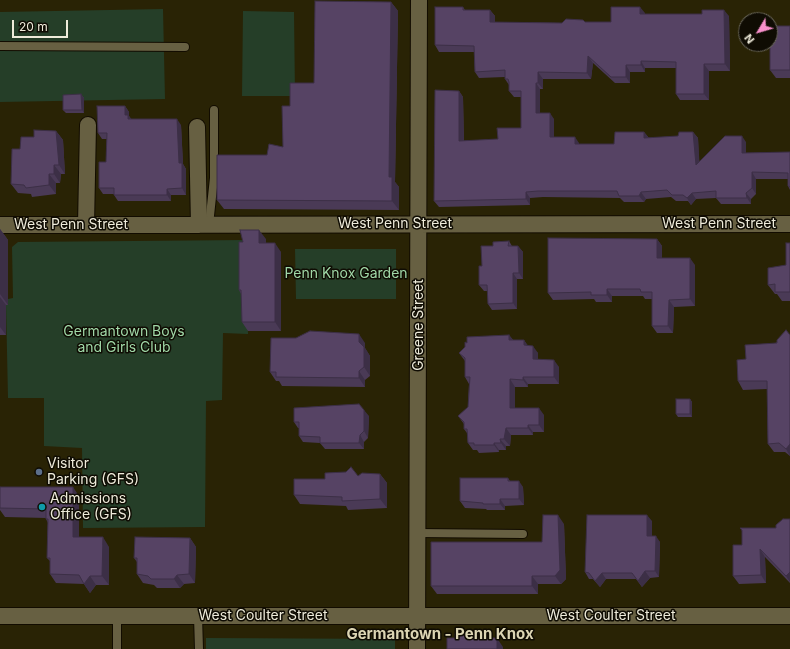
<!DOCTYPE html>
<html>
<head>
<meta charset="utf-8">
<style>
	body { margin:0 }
	#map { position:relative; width:790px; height:649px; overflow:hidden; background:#292305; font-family:Inter,sans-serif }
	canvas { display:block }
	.north { position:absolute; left:738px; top:12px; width:40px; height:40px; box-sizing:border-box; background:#0f0c03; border:1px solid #686559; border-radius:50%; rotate:232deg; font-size:11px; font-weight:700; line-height:16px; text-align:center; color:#eeebda }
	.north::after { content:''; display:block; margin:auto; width:14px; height:18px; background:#f890cb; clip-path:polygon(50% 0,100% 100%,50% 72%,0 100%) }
	.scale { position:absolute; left:12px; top:20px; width:56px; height:18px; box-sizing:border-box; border:2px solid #eeebda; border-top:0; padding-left:5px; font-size:12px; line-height:14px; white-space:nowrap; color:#eeebda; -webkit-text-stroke:3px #0f0c03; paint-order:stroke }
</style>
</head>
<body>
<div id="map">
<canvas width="790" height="649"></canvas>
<div class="north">N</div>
<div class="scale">20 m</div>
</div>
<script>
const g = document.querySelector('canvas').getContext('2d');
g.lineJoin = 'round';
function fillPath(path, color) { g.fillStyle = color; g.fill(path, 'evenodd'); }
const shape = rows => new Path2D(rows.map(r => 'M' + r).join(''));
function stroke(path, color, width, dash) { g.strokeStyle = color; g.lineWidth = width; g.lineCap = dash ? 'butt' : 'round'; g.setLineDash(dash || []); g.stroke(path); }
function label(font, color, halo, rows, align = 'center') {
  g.font = font + ' Inter,sans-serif'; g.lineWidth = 3; g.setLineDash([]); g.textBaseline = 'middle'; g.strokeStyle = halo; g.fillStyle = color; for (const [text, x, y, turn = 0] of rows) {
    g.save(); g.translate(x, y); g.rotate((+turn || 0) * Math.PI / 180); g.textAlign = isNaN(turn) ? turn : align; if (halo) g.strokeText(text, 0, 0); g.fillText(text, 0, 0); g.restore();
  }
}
const green = shape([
	[163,9,165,99,0,102,0,12],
	[243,11,294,12,295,96,242,96],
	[246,240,248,334,223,333,222,400,206,401,205,527,83,528,82,448,44,446,44,398,8,398,6,305,8,305,8,299,13,298,12,247,18,242],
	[295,249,396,249,396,299,296,299],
	[206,638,395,639,395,649,206,649]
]);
const lane = shape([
	[0,46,185,47],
	[209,225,214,178,214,110],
	[418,533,523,534],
	[117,616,117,649],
	[198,616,199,649]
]);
const street = shape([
	[197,127,199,225],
	[0,225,790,224],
	[86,225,88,125],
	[0,616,790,616],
	[417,649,419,0]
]);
const wall = shape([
	[391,2,398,11,395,182,399,187,399,210,224,209,217,200,283,147,290,106,314,83],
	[463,7,465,10,490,10,495,16,495,22,562,23,611,22,645,13,645,14,729,16,730,71,709,71,709,100,680,100,676,94,676,68,645,68,645,72,630,72,630,83,615,83,593,63,591,79,543,79,543,89,540,89,540,113,554,119,554,137,579,143,579,144,614,144,644,132,649,138,678,136,693,132,698,138,699,161,746,142,746,153,790,152,790,190,788,186,788,179,756,179,756,194,751,199,751,204,721,204,716,198,696,199,691,205,688,201,676,201,671,197,646,199,644,202,624,202,620,198,543,197,530,198,530,205,439,207,434,201,459,91,463,97,464,141,498,139,521,128,521,97,514,97,509,91,509,85,505,79,505,77,479,78,475,72,474,52,439,52,435,45],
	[790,26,790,78,776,78,770,70],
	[81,94,84,98,84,113,66,113,63,110],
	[125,106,129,112,129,116,131,119,181,125,183,164,186,169,186,195,171,195,171,201,118,201,114,195,114,194,103,194,99,188,106,162,107,139,102,139,98,133],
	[56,131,63,140,65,174,61,174,60,183,56,183,56,194,32,197,31,194,18,193,11,184,20,149,34,137],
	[0,229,8,240,8,305,6,305,6,335,0,335],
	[266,239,266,243,281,252,281,331,248,331,242,322,241,294,239,290],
	[657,239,662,246,662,258,695,265,695,306,674,307,673,333,657,333,652,326,652,299,645,299,643,296,612,296,612,302,596,302,594,299,553,300,548,293],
	[509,241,512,246,518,246,523,252,523,279,517,279,517,309,492,310,488,304,488,291,484,291,479,285,493,246],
	[790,243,790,301,782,301,777,294,775,294,768,285,786,265],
	[509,335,513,340,524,340,527,345,538,353,538,359,559,367,559,384,528,384,528,387,515,387,515,408,544,415,544,432,533,432,533,435,511,435,510,446,506,446,506,450,499,450,499,452,479,453,477,450,473,450,468,443,467,433,464,429,464,424,458,416,468,407,469,384,465,377,465,361,459,353,465,347,467,343],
	[790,335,790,456,785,452,774,452,768,444,767,389,743,390,738,381,746,359],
	[365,343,365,348,370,356,370,376,365,380,365,387,282,386,279,381,276,381,270,372],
	[690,399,692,402,692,417,678,417,676,414],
	[369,416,368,438,364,442,364,449,325,449,320,443,303,442,299,436,299,428,298,428,294,422],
	[380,474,387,483,387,508,348,510,346,506,300,504,294,495,325,479],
	[508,478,510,481,523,487,524,505,505,506,505,510,487,510,486,509,465,508,460,501],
	[0,487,79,496,79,537,109,547,109,585,96,585,90,593,84,584,56,583,50,574,50,561,47,558,48,523,46,519,46,518,5,517,0,510],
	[790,519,790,583,765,557,766,583,739,584,733,576,742,545,742,531,740,528,776,528],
	[652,521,652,536,660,542,659,577,650,578,642,587,636,579,606,579,600,587,593,579,589,579,585,572],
	[564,524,566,579,561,584,538,584,538,594,437,594,431,586,542,542],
	[190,538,196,547,195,583,184,584,180,588,157,588,154,585,143,583,137,574,137,562,134,558]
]);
const shadedWall = shape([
	[391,2,398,11,395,182,399,187,399,210,392,201,389,177],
	[640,7,645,13,645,20,640,14],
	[490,10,495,16,495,28,490,22],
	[724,10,729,16,730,71,725,64],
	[588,56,593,63,591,79,587,73],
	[641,61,645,68,645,72,641,65],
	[704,64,709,71,709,100,704,94],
	[626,65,630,72,630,83,626,77],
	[538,72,543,79,543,89,538,83],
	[536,83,540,89,540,119,536,113],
	[459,91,463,97,464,147,459,141],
	[81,94,84,98,84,113,82,110],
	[125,106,129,112,129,116,133,121,133,125,125,115],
	[550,113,554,119,554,143,550,137],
	[177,119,181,125,183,164,186,169,186,195,182,188,179,163],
	[56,131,63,140,65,174,59,165],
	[644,132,649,138,644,138],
	[693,132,698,138,700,171,696,165],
	[742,136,746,142,746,159,742,153],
	[575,137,579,143,579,151,575,144],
	[54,165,61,174,60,183,54,174],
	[752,172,756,179,756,194,752,188],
	[49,174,56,183,56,194,49,185],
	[167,189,171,195,171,201,167,195],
	[526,192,530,198,530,205,526,199],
	[641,192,646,199,644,202,639,196],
	[692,193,696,199,691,205,687,198],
	[746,193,751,199,751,204,747,198],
	[0,229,8,240,8,305,0,294],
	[259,230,266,239,266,252,259,243],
	[657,239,662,246,662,265,657,258],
	[275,243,281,252,281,331,275,322],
	[518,246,523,252,523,279,519,273],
	[690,258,695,265,695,306,690,299],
	[513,273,517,279,517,309,513,303],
	[607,289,612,296,612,302,607,295],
	[0,297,6,305,6,335,0,327],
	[669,300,674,307,673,333,668,326],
	[359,334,365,343,365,348,370,356,370,376,364,367,359,342],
	[509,335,515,342,509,340],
	[524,340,529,347,524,345],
	[533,346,538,353,538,367,533,359],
	[554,360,559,367,559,384,554,377],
	[359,371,365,380,365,387,359,378],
	[523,377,528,384,528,387,523,380],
	[510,379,515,387,515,416,510,408],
	[690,399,692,402,692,417,690,414],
	[539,408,544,415,544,432,539,425],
	[364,410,369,416,368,438,364,431],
	[528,425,533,432,533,435,528,428],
	[506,428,511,435,510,446,504,439],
	[360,435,364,442,364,449,359,443],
	[500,439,506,446,506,450,501,443],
	[494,443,499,450,499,452,494,445],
	[790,444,790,456,786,449],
	[380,474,387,483,387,508,380,499],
	[519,481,523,487,524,505,519,499],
	[73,487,79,496,79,546,73,537],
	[500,499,505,506,505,510,500,504],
	[558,515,564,524,566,579,561,584,555,576],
	[647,515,652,521,652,542,647,536],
	[656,536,660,542,659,577,655,571],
	[103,537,109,547,109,585,102,576],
	[190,538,196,547,195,583,189,574],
	[760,549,765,557,766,583,761,575],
	[645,571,650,578,642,587,638,581],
	[790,572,790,582,786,576],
	[602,573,606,579,600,587,595,581],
	[177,575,184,584,180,588,174,579],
	[90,576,96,585,90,593,84,584],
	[532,576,538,584,538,594,532,586],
	[497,638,503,647,503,649,497,649]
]);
const building = shape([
	[315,1,391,2,389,177,392,177,392,201,217,200,217,155,267,155,269,144,283,147,282,106,290,106,290,83,314,83,315,1],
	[435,7,463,7,463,10,490,10,490,22,562,23,566,19,583,20,585,22,611,22,611,7,640,7,640,14,702,14,702,10,724,10,725,64,704,64,704,94,676,94,676,62,641,61,641,65,626,65,626,77,611,77,588,56,587,73,538,72,538,83,536,83,536,113,550,113,550,137,575,137,575,144,614,144,615,132,644,132,644,138,678,136,679,132,693,132,696,165,725,136,742,136,742,153,790,152,790,187,788,186,788,173,752,172,752,188,746,193,747,198,716,198,716,191,692,193,687,198,683,195,672,195,667,190,641,192,639,196,619,196,617,191,538,191,526,192,526,199,434,201,435,90,459,91,459,141,498,139,497,128,521,128,521,91,509,91,509,82,508,79,505,79,505,70,475,72,474,46,435,45,435,7],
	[770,26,790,26,790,70,770,70,770,26],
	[81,94,82,110,63,110,63,95,81,94],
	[97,106,125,106,125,115,128,115,128,119,177,119,179,163,182,163,182,188,167,189,167,195,114,195,114,188,99,188,99,162,106,162,107,133,98,133,97,106],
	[34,130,56,131,59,165,54,165,54,174,49,174,49,185,26,188,24,185,11,184,12,149,20,149,21,137,34,137,34,130],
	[240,230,259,230,259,243,275,243,275,322,242,322,241,290,239,290,239,242,243,242,240,230],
	[548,238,657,239,657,258,690,258,690,299,669,300,668,326,652,326,652,292,641,292,640,289,607,289,607,295,591,295,591,292,548,293,548,238],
	[509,241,508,246,518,246,519,273,513,273,513,303,488,304,487,285,479,285,479,266,482,266,481,246,493,246,493,242,509,241],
	[786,243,790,243,790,292,775,292,775,284,768,285,768,268,786,265,786,243],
	[786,330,790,335,790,444,786,449,779,443,768,444,767,381,738,381,737,360,746,359,745,345,777,343,777,340,786,330],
	[310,331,359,334,359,342,364,347,364,367,359,371,359,378,276,377,276,372,270,372,271,338,296,338,310,331],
	[509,335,509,340,524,340,524,345,533,346,533,359,554,360,554,377,523,377,523,380,510,379,510,408,539,408,539,425,528,425,528,428,506,428,504,439,500,439,501,443,494,443,494,445,474,445,474,443,468,443,467,429,464,429,464,422,458,416,468,407,470,377,465,377,465,358,459,353,465,347,465,342,467,343,467,337,509,335],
	[676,399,690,399,690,414,676,414,676,399],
	[359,404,364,410,364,431,360,435,359,443,320,443,320,437,299,436,299,422,294,422,294,408,359,404],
	[351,467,358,476,362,473,380,474,380,499,342,501,342,497,294,495,294,479,325,479,325,473,346,472,351,467],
	[460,478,508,478,508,481,519,481,519,499,500,499,500,504,483,504,483,503,460,501,460,478],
	[0,487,73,487,73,537,103,537,102,576,90,576,84,584,79,575,50,574,50,558,47,558,48,519,46,519,46,509,0,508,0,487],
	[543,515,558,515,560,570,555,576,532,576,532,586,431,586,431,542,542,542,543,515],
	[587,515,647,515,647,536,656,536,655,571,645,571,638,581,632,573,602,573,595,581,589,573,585,572,587,515],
	[783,519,790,519,790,572,786,576,760,549,761,575,733,576,733,545,742,545,742,530,740,528,776,528,776,525,783,519],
	[135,537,190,538,189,574,177,575,174,579,151,579,148,576,137,574,137,558,134,558,135,537],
	[455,634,472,634,472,638,497,638,497,649,447,649,447,638,455,638,455,634]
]);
const markers = [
	[39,472,4,"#5c6f8a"],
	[42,507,4,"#0f9aa8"]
];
const streetNames = [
	["West Penn Street",395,224],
	["West Penn Street",719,224],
	["West Penn Street",71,225],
	["Greene Street",419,325,-90],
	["West Coulter Street",263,616],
	["West Coulter Street",611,616]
];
const parkNames = [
	["Penn Knox Garden",346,274],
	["Germantown Boys",124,332],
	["and Girls Club",124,348]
];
const poiNames = [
	["Visitor",47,464],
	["Parking (GFS)",47,480],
	["Admissions",50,499],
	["Office (GFS)",50,515]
];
const neighbourhoodNames = [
	["Germantown - Penn Knox",440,634]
];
fillPath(green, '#253e28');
stroke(lane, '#120c00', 10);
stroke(street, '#120c00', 18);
stroke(lane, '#676042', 8);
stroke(street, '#676042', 16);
fillPath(wall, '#4a3a56');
fillPath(shadedWall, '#3c2f46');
fillPath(building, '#564364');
stroke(building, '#3c2f46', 1);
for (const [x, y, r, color] of markers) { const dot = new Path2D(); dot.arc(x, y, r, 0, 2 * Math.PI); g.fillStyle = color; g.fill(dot); stroke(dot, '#0f0c03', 1.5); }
label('14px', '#eeebda', '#0f0c03', streetNames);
label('14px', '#a0d8a7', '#0f0c03', parkNames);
label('14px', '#eeebda', '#0f0c03', poiNames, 'left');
label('bold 15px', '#dcd5b3', '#0f0c03', neighbourhoodNames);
</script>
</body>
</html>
